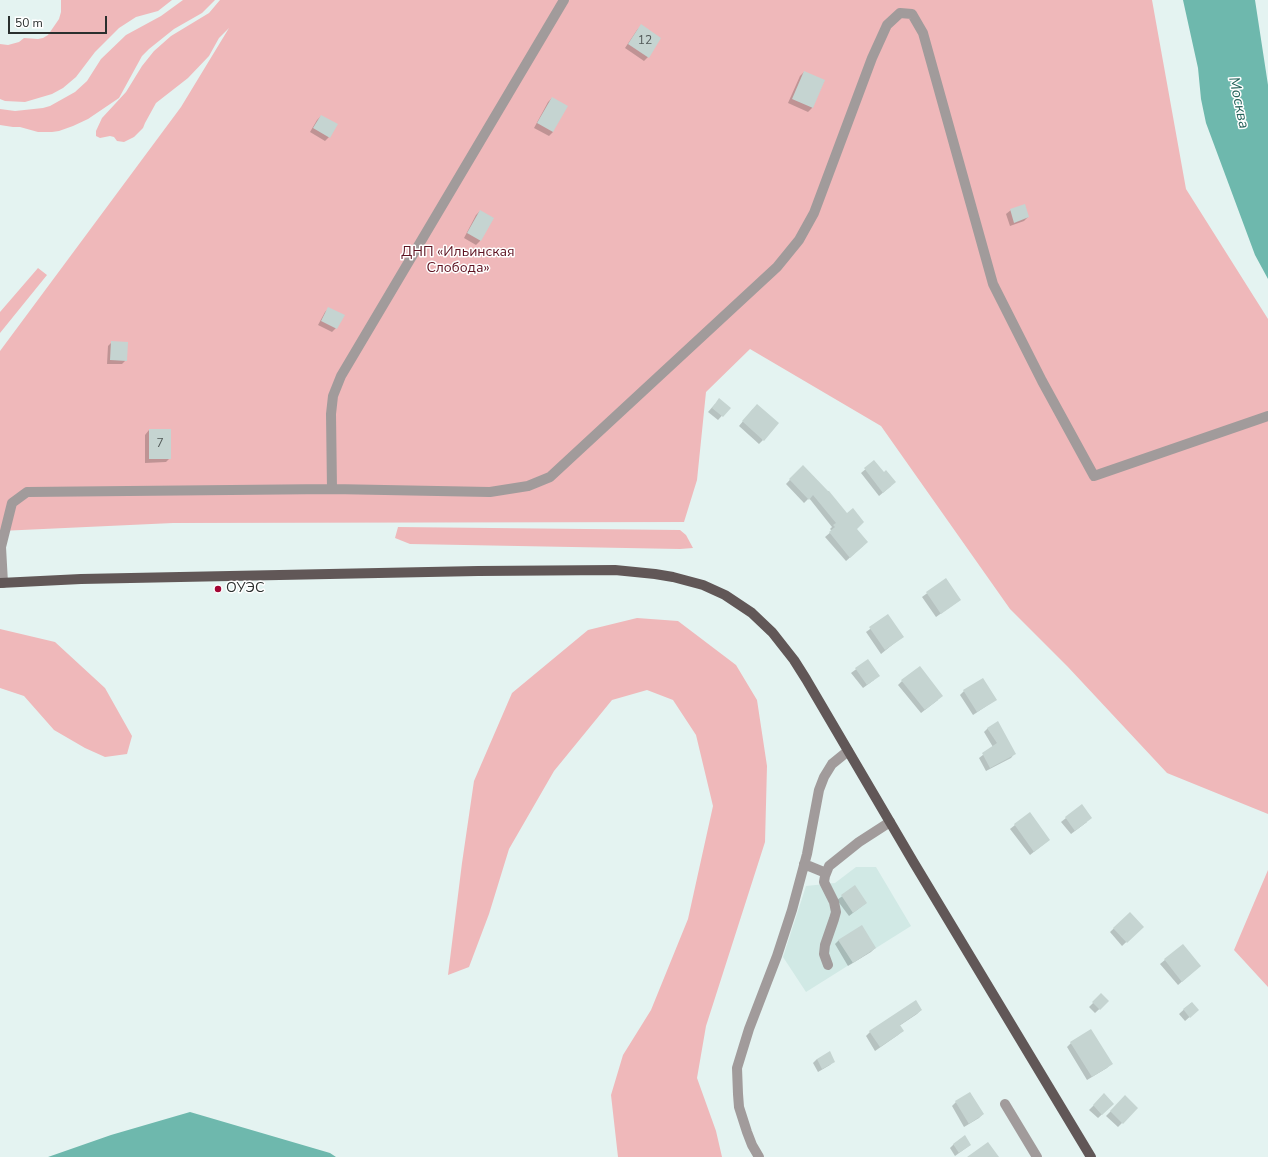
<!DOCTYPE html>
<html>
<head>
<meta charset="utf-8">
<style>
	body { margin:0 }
	#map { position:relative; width:1268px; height:1157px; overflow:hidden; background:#e4f3f1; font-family:"Nunito Sans",sans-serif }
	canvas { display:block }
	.scale { position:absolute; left:8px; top:16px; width:99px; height:18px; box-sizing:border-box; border:2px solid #2a2f2e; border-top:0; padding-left:5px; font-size:12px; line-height:14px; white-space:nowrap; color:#2a2f2e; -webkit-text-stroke:3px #fff; paint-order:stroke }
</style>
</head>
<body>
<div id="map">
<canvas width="1268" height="1157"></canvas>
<div class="scale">50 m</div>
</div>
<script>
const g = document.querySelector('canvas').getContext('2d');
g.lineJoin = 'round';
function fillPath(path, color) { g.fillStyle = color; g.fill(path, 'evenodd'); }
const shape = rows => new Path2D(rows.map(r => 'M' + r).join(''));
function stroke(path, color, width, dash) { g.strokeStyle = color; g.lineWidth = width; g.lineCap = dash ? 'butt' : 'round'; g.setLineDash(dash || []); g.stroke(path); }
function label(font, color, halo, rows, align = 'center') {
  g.font = font + ' "Nunito Sans",sans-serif'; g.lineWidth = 3; g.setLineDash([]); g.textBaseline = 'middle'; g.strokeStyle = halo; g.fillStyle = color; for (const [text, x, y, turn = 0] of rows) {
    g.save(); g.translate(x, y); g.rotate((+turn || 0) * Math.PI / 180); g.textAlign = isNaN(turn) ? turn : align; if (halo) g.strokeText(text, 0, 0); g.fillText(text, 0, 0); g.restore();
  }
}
const built = shape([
	[856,867,876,867,911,926,806,992,783,957,806,886,835,883]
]);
const green = shape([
	[61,0,172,0,158,11,136,17,119,28,95,52,76,77,63,88,52,94,25,102,5,101,0,99,0,44,8,45,19,42,24,38,38,39,43,38,48,35,59,19,61,12],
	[183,0,215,0,202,13,174,29,149,49,142,56,119,98,88,119,73,126,59,131,52,132,38,132,20,127,13,127,0,125,0,109,15,111,43,108,50,106,75,92,87,81,101,59,126,35,161,16],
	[220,0,1152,0,1186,189,1268,319,1268,814,1167,773,1068,667,1010,609,881,426,750,349,706,392,697,480,684,522,173,523,0,531,0,351,181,107,229,28,219,38,209,56,188,78,156,103,145,123,143,128,134,137,124,142,117,141,114,137,110,136,100,138,96,136,96,131,102,118,126,92,142,66,154,51,171,36,209,13],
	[38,268,47,275,0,333,0,312],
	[398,527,680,530,686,535,693,548,680,549,410,544,395,538],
	[637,618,678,621,736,665,757,700,767,766,765,842,706,1026,697,1078,716,1131,722,1157,618,1157,611,1095,623,1055,651,1010,688,919,713,806,696,735,673,700,647,690,612,700,554,771,509,849,489,914,469,967,448,975,462,863,474,781,512,693,588,630],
	[0,629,55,642,105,688,132,736,127,754,105,757,85,748,54,730,24,696,0,688],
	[1268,870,1268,987,1234,950]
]);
const water = shape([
	[1183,0,1255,0,1268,85,1268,279,1255,255,1206,123,1201,99,1198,68],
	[190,1112,330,1153,336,1157,48,1157,111,1135]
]);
const shadow = shape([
	[641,26,648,57,644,61,625,48,637,30],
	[804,72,824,81,812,108,808,112,788,103,800,76],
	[552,98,553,132,549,136,534,128,548,102],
	[321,116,329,137,325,141,310,132,317,120],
	[1011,210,1028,217,1024,221,1010,226,1006,214],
	[480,211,493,218,480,241,476,245,464,238,476,215],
	[329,308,336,328,332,332,318,325,325,312],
	[112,342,126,360,122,364,107,364,108,346],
	[715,404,729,408,718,420,708,412],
	[753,409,763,440,759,444,739,426],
	[149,430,170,458,166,462,145,463,145,435],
	[874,462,884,474,891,486,879,496,861,473],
	[803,466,856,529,863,546,846,561,825,537,832,531,830,529,832,527,809,498,804,503,786,484],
	[946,579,960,600,936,617,922,597],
	[888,616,902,637,881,654,866,632],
	[867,661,874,680,863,688,851,673],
	[902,681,938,700,921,713,898,685],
	[964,691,995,699,991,703,973,715,960,695],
	[988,728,1015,753,1011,758,986,771,979,758,993,747,984,732],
	[1081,806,1087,822,1071,834,1061,822],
	[1030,813,1049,840,1030,855,1010,829],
	[855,887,866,903,849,916,837,900],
	[1130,913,1142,927,1122,946,1110,932],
	[839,940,875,948,871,952,848,966,835,944],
	[1183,945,1200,966,1178,985,1160,964],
	[1101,995,1108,1001,1095,1013,1089,1007],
	[1191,1003,1193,1014,1185,1021,1179,1014],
	[921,1010,917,1014,899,1026,902,1031,898,1035,875,1051,866,1036,870,1032],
	[1071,1043,1111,1064,1107,1068,1087,1080,1067,1047],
	[817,1059,834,1061,830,1065,818,1072,813,1063],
	[970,1093,983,1114,979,1118,964,1127,952,1106,956,1102],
	[1104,1095,1113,1104,1098,1118,1089,1110],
	[1125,1097,1137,1108,1118,1127,1106,1116],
	[954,1144,970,1145,955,1156,950,1148]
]);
const building = shape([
	[641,24,661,38,649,58,628,44],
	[804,71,825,80,813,108,792,99],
	[552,97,568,106,553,132,537,123],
	[321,115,338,124,330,138,313,128],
	[1025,204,1029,217,1014,223,1010,209],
	[480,210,494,218,481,241,467,233],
	[328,307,345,315,337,329,321,321],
	[111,341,128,342,127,361,110,360],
	[719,398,731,408,723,417,712,408],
	[757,404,779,423,764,441,742,421],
	[149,429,171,429,171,459,149,459],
	[874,460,884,472,886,470,896,482,883,493,864,468],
	[803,465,828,491,829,491,847,513,853,508,864,522,857,529,868,542,850,558,829,532,835,527,833,525,836,523,813,495,809,500,789,479],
	[946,578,961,600,941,614,926,592],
	[888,614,904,637,885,650,869,627],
	[868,659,880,676,867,685,855,668],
	[920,666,943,696,925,710,901,680],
	[983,678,997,700,977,712,963,690],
	[998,721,1016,754,990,768,982,753,997,743,987,728],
	[1082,804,1092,818,1075,831,1065,817],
	[1030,812,1050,840,1034,852,1014,824],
	[855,885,867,903,853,913,841,895],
	[1130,912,1144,927,1127,943,1113,928],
	[862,925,876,948,853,963,838,940],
	[1183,944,1201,966,1182,982,1164,959],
	[1101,993,1109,1001,1100,1010,1092,1002],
	[916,1000,922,1010,900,1025,904,1031,880,1047,869,1031],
	[1192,1002,1199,1010,1190,1018,1183,1009],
	[1091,1029,1113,1064,1092,1077,1070,1042],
	[830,1051,835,1062,822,1069,817,1059],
	[970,1092,984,1114,969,1124,955,1101],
	[1104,1093,1114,1104,1102,1115,1093,1105],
	[1125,1095,1138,1108,1123,1124,1110,1111],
	[965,1135,971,1145,959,1153,953,1144],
	[988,1142,999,1157,967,1157]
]);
const minor = shape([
	[332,489,331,414,333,396,341,376,564,0],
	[3,583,1,547,12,503,27,492,332,489,490,492,528,486,550,477,777,267,799,240,814,213,872,58,887,25,900,13,912,14,923,33,993,284,1042,381,1094,476,1268,416],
	[804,864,826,873],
	[828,965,824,954,825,945,834,919,836,912,834,902,824,882,825,876,829,866,859,842,890,822],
	[1005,1104,1037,1157],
	[759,1157,752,1145,747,1132,739,1107,738,1094,737,1068,749,1029,777,956,792,910,807,854,819,790,824,777,832,764,848,751]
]);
const major = shape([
	[0,583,81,579,478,571,615,570,655,574,673,577,703,585,725,595,752,613,772,632,794,660,806,679,914,863,1091,1157]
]);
const markers = [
	[218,589,4,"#a40635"]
];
const numberNames = [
	["12",645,41],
	["7",160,444]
];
const parkNames = [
	["ДНП «Ильинская",458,253],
	["Слобода»",458,269]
];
const poiNames = [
	["ОУЭС",226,589]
];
const waterNames = [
	["Москва",1238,103,78]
];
fillPath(built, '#d1e9e5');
fillPath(green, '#efb8ba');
fillPath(water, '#6eb8ad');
fillPath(shadow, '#0003');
fillPath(building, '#c5d4d1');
stroke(minor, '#a19b9b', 10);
stroke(major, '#615757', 10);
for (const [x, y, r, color] of markers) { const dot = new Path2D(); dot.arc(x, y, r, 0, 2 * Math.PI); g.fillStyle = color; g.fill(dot); stroke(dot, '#fff', 1.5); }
label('12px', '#515857', null, numberNames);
label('14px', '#5e1321', '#fff', parkNames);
label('14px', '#2a2f2e', '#fff', poiNames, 'left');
label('italic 15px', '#27635b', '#fff', waterNames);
</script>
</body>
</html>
